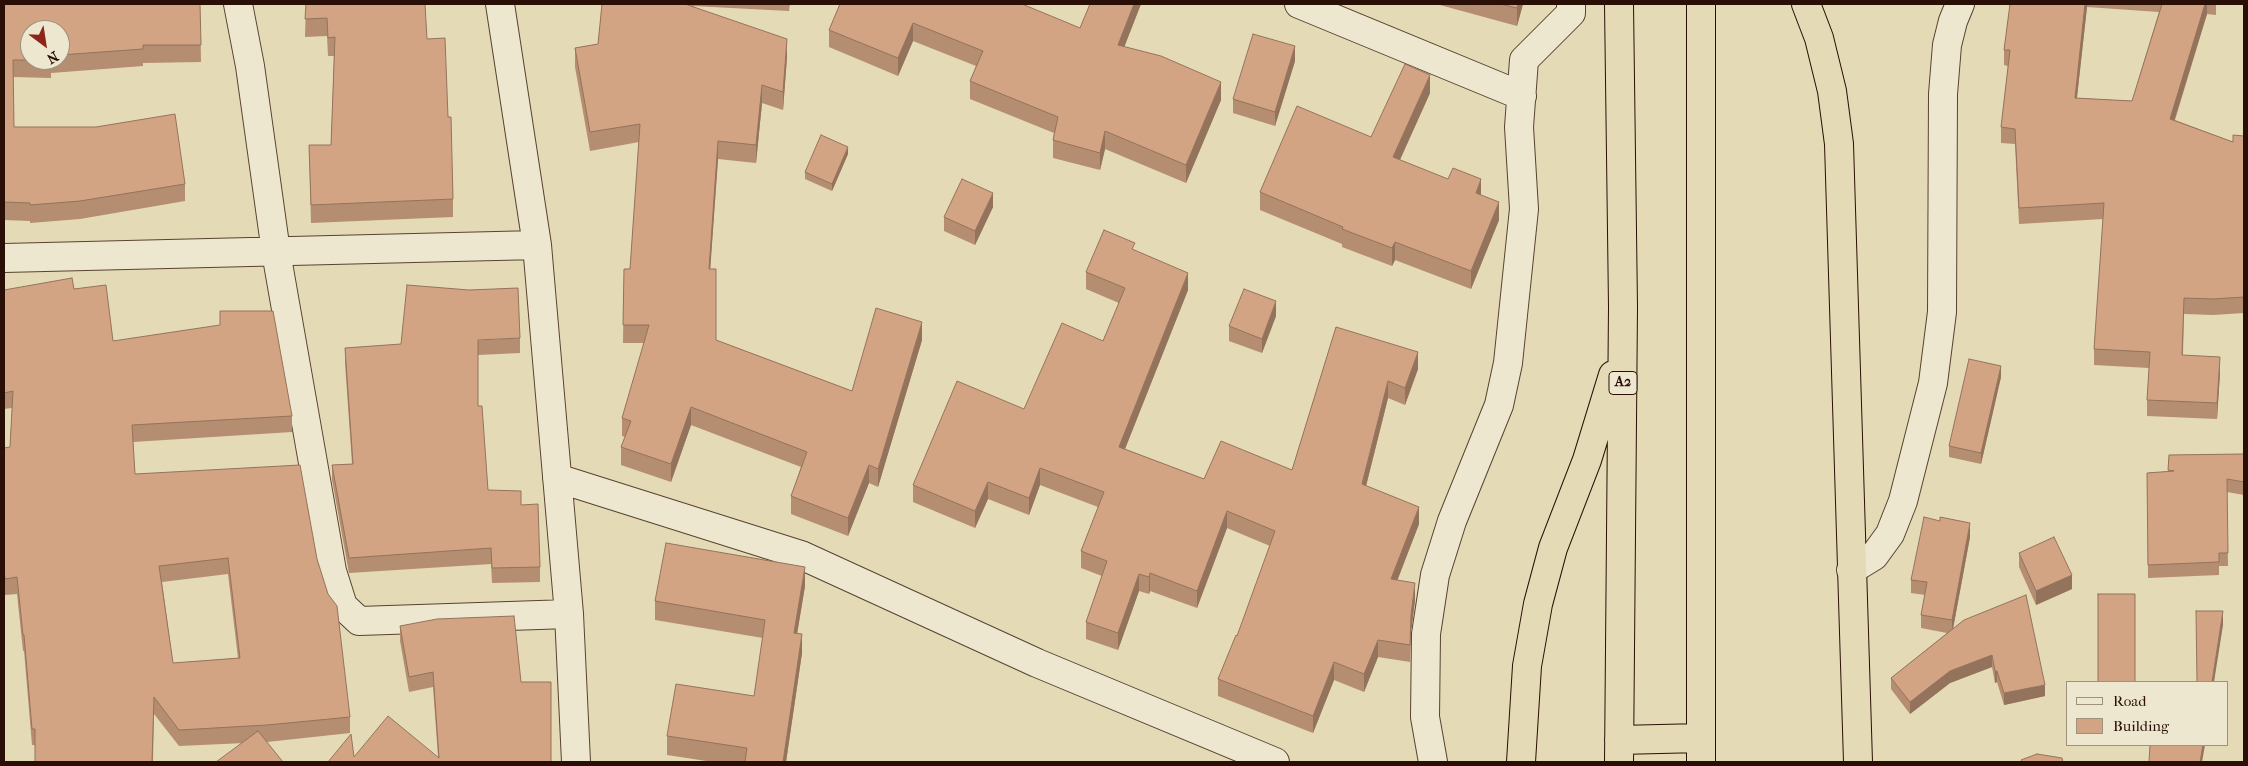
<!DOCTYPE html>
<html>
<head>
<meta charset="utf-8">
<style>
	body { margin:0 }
	#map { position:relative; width:2248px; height:766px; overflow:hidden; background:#e4dab6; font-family:"IM FELL French Canon",serif }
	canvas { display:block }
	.frame { position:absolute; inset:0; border:5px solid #290f05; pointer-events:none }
	.legend { position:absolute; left:2066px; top:681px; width:162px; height:65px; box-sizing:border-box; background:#ede7d0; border:1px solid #9f917f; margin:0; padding:6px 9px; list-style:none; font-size:15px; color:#290f05 }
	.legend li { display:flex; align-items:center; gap:10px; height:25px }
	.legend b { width:25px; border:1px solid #9f917f }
	.north { position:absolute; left:20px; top:20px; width:50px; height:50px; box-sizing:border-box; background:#ede7d0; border:1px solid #9f917f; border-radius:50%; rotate:149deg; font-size:14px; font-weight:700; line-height:20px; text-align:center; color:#290f05 }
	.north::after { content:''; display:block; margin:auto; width:18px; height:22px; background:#8f2418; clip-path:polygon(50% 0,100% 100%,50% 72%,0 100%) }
</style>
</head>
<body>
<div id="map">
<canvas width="2248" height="766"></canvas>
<div class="frame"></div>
<ul class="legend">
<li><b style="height:6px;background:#ede7d0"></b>Road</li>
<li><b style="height:14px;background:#d3a483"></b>Building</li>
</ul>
<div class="north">N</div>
</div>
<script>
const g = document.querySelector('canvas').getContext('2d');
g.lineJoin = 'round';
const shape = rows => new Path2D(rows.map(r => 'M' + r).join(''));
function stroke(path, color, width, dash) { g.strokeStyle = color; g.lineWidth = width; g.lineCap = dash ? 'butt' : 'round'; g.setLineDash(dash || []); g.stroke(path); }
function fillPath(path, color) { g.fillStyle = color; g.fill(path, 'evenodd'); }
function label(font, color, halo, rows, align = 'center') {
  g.font = font + ' "IM FELL French Canon",serif'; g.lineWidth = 4; g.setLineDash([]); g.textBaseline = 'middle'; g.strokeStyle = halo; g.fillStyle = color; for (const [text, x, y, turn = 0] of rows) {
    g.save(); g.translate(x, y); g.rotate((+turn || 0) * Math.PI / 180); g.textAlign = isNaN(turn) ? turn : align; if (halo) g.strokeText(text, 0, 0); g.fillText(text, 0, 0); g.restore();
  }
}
const street = shape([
	[238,4,250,66,276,252,332,571,343,606,359,621,569,614],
	[500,4,537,245,569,614,576,762],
	[1299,4,1522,96],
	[4,258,537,245],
	[557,478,801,555,1037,663,1275,762],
	[1851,570,1874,556,1890,534,1903,501,1933,383,1942,312,1943,94,1947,45,1953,21,1960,4],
	[1433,762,1425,717,1426,634,1435,575,1452,521,1499,405,1508,363,1524,209,1519,127,1524,60,1571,13,1571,4]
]);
const highway = shape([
	[1701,4,1701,762],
	[1806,4,1819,38,1832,91,1839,144,1858,762],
	[1619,740,1701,738],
	[1521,762,1527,666,1538,604,1553,548,1587,460,1613,375],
	[1619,762,1623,307,1619,4]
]);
const wall = shape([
	[4,4,200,4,201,62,143,63,143,66,51,73,51,78,13,77,14,127,185,184,185,201,80,219,30,223,30,221,4,220],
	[60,30,60,60,30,60],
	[306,4,427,39,448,117,453,199,453,217,311,223,309,145,331,145,334,56,328,56,327,36,305,37],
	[602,4,790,4,789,11,693,6,787,57,783,110,762,103,756,163,718,159,710,269,716,340,852,391,922,340,878,487,869,483,848,536,791,514,791,496,801,467,691,425,671,482,621,465,621,447,625,437,622,436,622,418,644,343,623,343,624,269,630,269,639,142,590,151,575,67,575,48,598,44],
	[840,4,1080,28,1090,4,1141,4,1124,47,1221,100,1186,183,1105,149,1100,170,1053,158,1053,140,1054,133,970,99,970,81,976,66,913,41,898,76,829,47,829,30],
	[1440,4,1523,4,1517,26,1440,5],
	[2010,4,2216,4,2216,15,2207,14,2175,120,2233,142,2244,136,2244,313,2213,315,2184,314,2183,355,2220,373,2217,419,2147,416,2147,400,2149,368,2094,365,2094,349,2103,219,2019,224,2015,144,2001,143,2001,127,2008,66,2004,65,2004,50],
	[2087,7,2159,12,2132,101,2077,98],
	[1295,61,1275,126,1233,113,1233,99],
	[1430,93,1400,160,1481,195,1499,220,1471,289,1395,260,1392,266,1342,247,1342,244,1260,210,1260,192,1371,137],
	[848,154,832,191,805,179,805,172],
	[993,207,975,245,944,231,944,217],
	[1135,251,1188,290,1125,449,1204,479,1292,470,1336,327,1418,369,1405,405,1388,398,1366,486,1419,524,1397,580,1415,600,1411,632,1410,662,1378,657,1364,692,1334,680,1313,733,1218,696,1218,679,1237,636,1270,546,1227,528,1197,608,1150,591,1149,594,1139,591,1118,650,1086,639,1086,622,1102,576,1081,568,1081,551,1098,507,1040,485,1029,515,988,499,975,528,913,502,913,485,1024,409,1103,341,1119,303,1086,289,1086,272],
	[74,289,113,341,292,416,292,432,133,442,135,474,317,559,350,717,350,733,267,742,179,746,154,714,153,762,35,762,35,745,32,745,24,651,23,651,17,594,5,595,4,588,4,448,10,447,12,408,4,409,4,290],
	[228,574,238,658,173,663,162,582],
	[1276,316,1262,353,1229,341,1229,326],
	[520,338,520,353,478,355,478,406,488,490,521,505,540,567,540,582,492,583,491,564,349,573,332,480,332,465,352,464,345,363,345,348],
	[2001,377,1981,464,1949,457,1949,446],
	[2244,454,2244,495,2227,492,2228,566,2219,566,2219,575,2148,578,2147,473,2168,472,2169,455],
	[1970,537,1953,629,1964,620,2045,696,2004,705,1997,682,1995,683,1992,667,1950,683,1910,714,1891,689,1891,678,1947,633,1921,628,1921,615,1925,595,1911,593,1911,580],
	[2019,553,2072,589,2036,605,2019,567],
	[805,586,797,634,802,653,786,762,713,762,667,755,667,736,754,696,763,638,655,620,655,601],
	[400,626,521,682,551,762,354,757,438,757,433,687,409,692,400,641]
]);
const shadedWall = shape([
	[1134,4,1141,4,1118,63,1118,45],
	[1518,4,1523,4,1517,26,1517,8],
	[2085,4,2087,4,2087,7,2075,114,2075,98],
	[2205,4,2207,4,2207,14,2170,134,2170,119],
	[913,23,913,41,898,76,898,58],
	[787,39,787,57,783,110,783,92],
	[1295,46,1295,61,1275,126,1275,112],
	[1430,75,1430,93,1393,175,1393,157],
	[1221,82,1221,100,1186,183,1186,165],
	[762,85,762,103,756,163,756,145],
	[1105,131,1105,149,1100,170,1100,153],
	[718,141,718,159,709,287,709,269],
	[848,147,848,154,832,191,832,184],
	[1481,179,1481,197,1476,193],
	[993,193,993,207,975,245,975,231],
	[1499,202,1499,220,1471,289,1471,271],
	[1395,242,1395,260,1392,266,1392,248],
	[1188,273,1188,290,1119,464,1119,447],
	[1276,301,1276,316,1262,353,1262,339],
	[922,322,922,340,878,487,878,469],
	[1418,352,1418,369,1405,405,1405,388],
	[2220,357,2220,373,2217,419,2217,403],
	[2001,366,2001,377,1981,464,1981,453],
	[1388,381,1388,398,1362,502,1362,484],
	[691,407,691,425,671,482,671,464],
	[869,465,869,483,848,536,848,518],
	[1040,468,1040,485,1029,515,1029,498],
	[988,482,988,499,975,528,975,511],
	[1419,507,1419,524,1391,597,1391,579],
	[1227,511,1227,528,1197,608,1197,591],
	[1970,523,1970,537,1952,634,1952,620],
	[805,567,805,586,794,652,794,633],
	[1150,573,1150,591,1149,594,1149,577],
	[1139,574,1139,591,1118,650,1118,633],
	[2072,575,2072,589,2036,605,2036,591],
	[1415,583,1415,600,1411,632,1410,662,1411,615],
	[2223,611,2223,625,2214,682,2212,682],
	[802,634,802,653,786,762,783,762],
	[1378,640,1378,657,1364,692,1364,674],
	[1992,655,1992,667,1950,683,1910,714,1910,702,1950,671],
	[1334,662,1334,680,1313,733,1313,716],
	[1995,671,1997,671,1997,682,1995,683],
	[2045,685,2045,696,2004,705,2004,693],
	[2203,745,2205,745,2202,762,2200,762]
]);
const building = shape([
	[4,4,200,4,201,45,143,45,143,49,60,55,60,30,30,30,30,60,13,60,14,127,96,127,175,114,185,184,80,201,30,205,30,203,4,202,4,4],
	[306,4,425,4,427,39,445,38,448,117,451,117,453,199,311,205,309,145,331,145,335,37,328,38,327,18,305,19,306,4],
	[602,4,685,4,787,39,783,92,762,85,756,145,718,141,709,269,716,269,716,340,852,391,876,308,922,322,878,469,869,465,848,518,791,496,807,452,691,407,671,464,621,447,631,421,622,418,649,325,623,325,624,269,630,269,640,124,590,132,575,48,598,44,602,4],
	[840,4,1022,4,1080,28,1090,4,1134,4,1118,45,1161,56,1221,82,1186,165,1105,131,1100,153,1053,140,1058,117,970,81,983,51,913,23,898,58,829,30,840,4],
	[1500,4,1518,4,1517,8,1500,4],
	[2010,4,2085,4,2075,98,2132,101,2162,4,2205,4,2170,119,2233,142,2233,135,2244,136,2244,297,2213,299,2184,298,2182,355,2220,357,2217,403,2147,400,2150,352,2094,349,2104,203,2019,208,2015,129,2001,127,2010,50,2004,50,2010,4],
	[1253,34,1295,46,1275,112,1233,99,1253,34],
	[1405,64,1430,75,1393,157,1448,179,1453,168,1481,179,1476,193,1499,202,1471,271,1395,242,1392,248,1342,229,1343,227,1260,192,1297,106,1371,137,1405,64],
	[821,135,848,147,832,184,805,172,821,135],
	[962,179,993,193,975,231,944,217,962,179],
	[1104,230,1135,243,1132,249,1188,273,1119,447,1204,479,1221,441,1292,470,1336,327,1418,352,1405,388,1388,381,1362,484,1419,507,1391,579,1415,583,1411,615,1410,645,1378,640,1364,674,1334,662,1313,716,1218,679,1236,635,1237,636,1275,531,1227,511,1197,591,1150,573,1149,577,1139,574,1118,633,1086,622,1107,561,1081,551,1104,492,1040,468,1029,498,988,482,975,511,913,485,957,381,1024,409,1062,323,1103,341,1125,288,1086,272,1104,230],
	[72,278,74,289,106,285,113,341,220,325,220,311,273,311,292,416,132,425,135,474,300,465,317,559,328,594,337,606,350,717,267,725,179,730,154,697,152,762,35,762,35,729,32,729,24,635,23,635,17,577,5,579,4,571,4,448,10,447,13,391,4,393,4,290,72,278],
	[228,558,240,658,173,663,159,566,228,558],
	[407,285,469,290,518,288,520,338,478,340,478,406,482,406,488,490,521,491,521,505,538,504,540,567,492,568,491,548,349,558,332,465,353,464,345,348,401,344,407,285],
	[1244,289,1276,301,1262,339,1229,326,1244,289],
	[1969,359,2001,366,1981,453,1949,446,1969,359],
	[2244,454,2244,482,2227,479,2228,553,2219,553,2219,562,2148,565,2147,473,2174,471,2168,470,2169,455,2244,454],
	[1924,517,1940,521,1940,517,1970,523,1952,620,1921,615,1927,582,1911,580,1924,517],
	[2054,537,2072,575,2036,591,2019,553,2054,537],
	[666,543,805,567,794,633,802,634,783,762,745,762,747,748,667,736,676,684,754,696,765,620,655,601,666,543],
	[2098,594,2135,594,2135,682,2098,682,2098,594],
	[2026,595,2045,685,2004,693,1997,671,1995,671,1992,655,1950,671,1910,702,1891,678,1964,620,2026,595],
	[2196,611,2223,611,2212,682,2197,682,2196,611],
	[514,616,521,682,551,682,551,762,328,762,351,734,354,757,388,716,439,758,433,672,409,677,400,626,437,619,514,616],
	[258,731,283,762,216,762,258,731],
	[2150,745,2203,745,2200,762,2149,762,2150,745],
	[2037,754,2062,758,2063,762,2022,762,2021,760,2037,754]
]);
const shields = [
	[1623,383,28]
];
const shieldNames = [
	["A2",1623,383]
];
stroke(street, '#584231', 30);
stroke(highway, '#290f05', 30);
stroke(street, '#ede7d0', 28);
stroke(highway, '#e4dab6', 28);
fillPath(wall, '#b58d71');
fillPath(shadedWall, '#94735c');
fillPath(building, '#d3a483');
stroke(building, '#94735c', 1);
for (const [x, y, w] of shields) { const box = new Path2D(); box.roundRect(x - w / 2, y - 11.5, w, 23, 4); g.fillStyle = '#ede7d0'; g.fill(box); stroke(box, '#290f05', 1); }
label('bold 14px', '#290f05', null, shieldNames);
</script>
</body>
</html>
